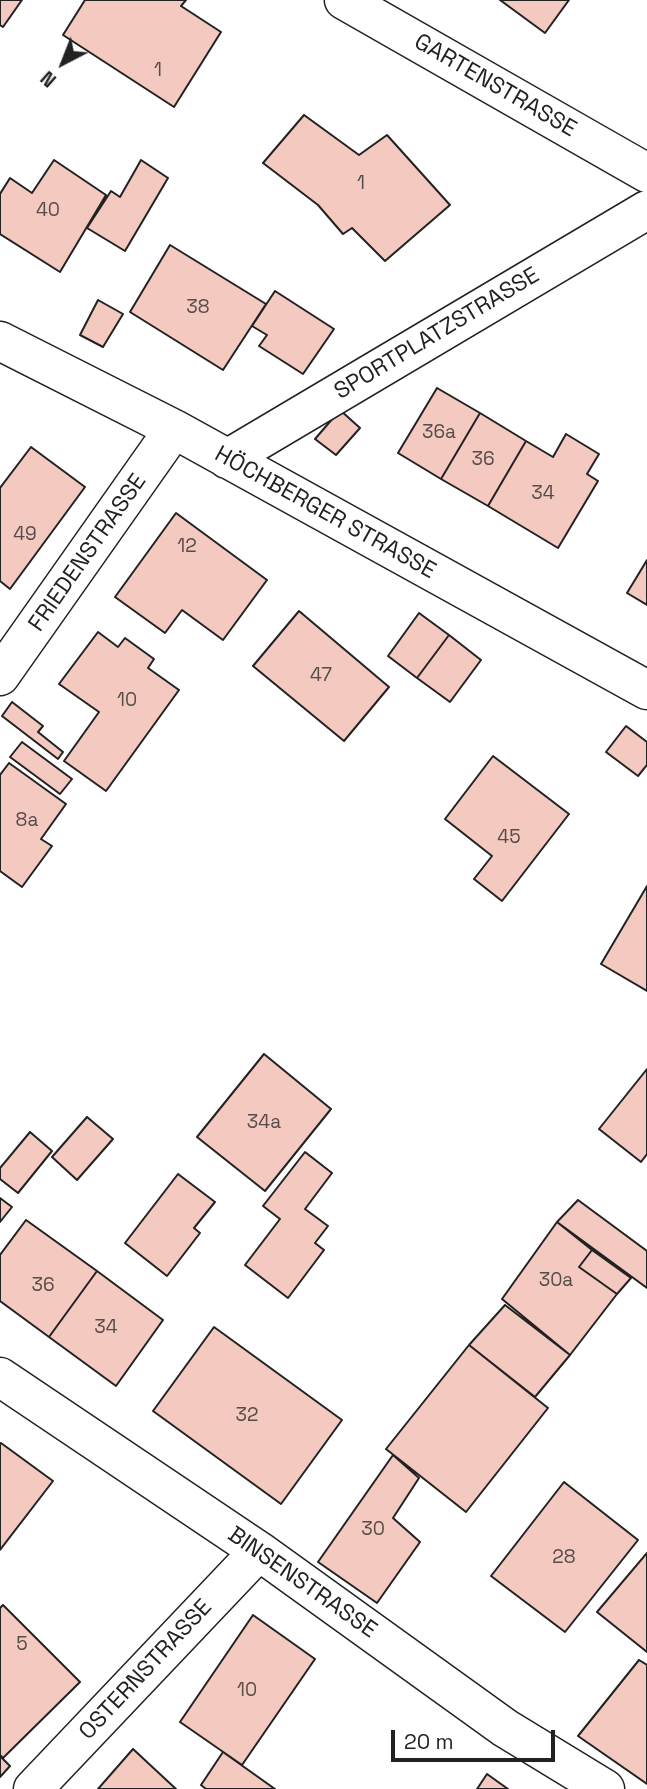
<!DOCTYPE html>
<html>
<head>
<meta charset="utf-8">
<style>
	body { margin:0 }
	#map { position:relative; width:647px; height:1789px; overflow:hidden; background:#fff; font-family:"Space Grotesk",sans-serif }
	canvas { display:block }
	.north { position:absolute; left:28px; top:28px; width:70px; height:70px; -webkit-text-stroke:5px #fff; paint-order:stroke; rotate:222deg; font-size:19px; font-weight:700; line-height:28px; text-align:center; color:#222 }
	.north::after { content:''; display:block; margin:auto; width:24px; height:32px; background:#222; clip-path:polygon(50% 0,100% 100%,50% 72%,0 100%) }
	.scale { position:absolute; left:391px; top:1730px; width:164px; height:32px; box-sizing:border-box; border:4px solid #222; border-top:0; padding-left:9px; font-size:21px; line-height:24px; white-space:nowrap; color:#222; -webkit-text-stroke:5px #fff; paint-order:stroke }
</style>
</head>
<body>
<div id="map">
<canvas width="647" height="1789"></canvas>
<div class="north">N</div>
<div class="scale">20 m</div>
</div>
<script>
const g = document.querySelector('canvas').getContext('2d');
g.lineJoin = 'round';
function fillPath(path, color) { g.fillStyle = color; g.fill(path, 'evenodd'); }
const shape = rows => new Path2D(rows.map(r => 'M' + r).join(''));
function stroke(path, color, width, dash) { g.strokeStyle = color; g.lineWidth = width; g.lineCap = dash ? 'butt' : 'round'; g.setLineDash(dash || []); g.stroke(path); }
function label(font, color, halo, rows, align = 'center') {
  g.font = font + ' "Space Grotesk",sans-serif'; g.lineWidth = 5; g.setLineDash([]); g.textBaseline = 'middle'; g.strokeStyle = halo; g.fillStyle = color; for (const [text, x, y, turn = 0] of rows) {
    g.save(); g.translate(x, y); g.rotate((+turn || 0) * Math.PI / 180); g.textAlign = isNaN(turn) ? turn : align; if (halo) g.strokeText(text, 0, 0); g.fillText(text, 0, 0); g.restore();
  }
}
const building = shape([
	[0,0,22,0,3,27,0,25,0,0],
	[85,0,186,0,181,6,221,32,174,107,63,35,85,0],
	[500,0,569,0,545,33,500,0],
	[304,115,359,155,387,135,450,205,385,261,352,228,343,234,318,205,263,163,304,115],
	[54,160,106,195,60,272,0,234,0,194,10,178,32,193,54,160],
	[141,160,168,178,125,251,87,228,111,191,120,197,141,160],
	[170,245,266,304,223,370,130,312,170,245],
	[275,291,334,329,303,374,259,346,267,335,252,326,275,291],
	[98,300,123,314,103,347,80,335,98,300],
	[437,388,480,413,441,479,398,453,437,388],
	[340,410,360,428,336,455,315,439,340,410],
	[480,413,526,441,488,506,441,479,480,413],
	[566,434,599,454,587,474,598,481,558,548,488,506,526,441,553,457,566,434],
	[31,447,85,487,10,589,0,581,0,488,31,447],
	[176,513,267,580,223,640,182,610,165,633,115,597,176,513],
	[647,560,647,605,627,593,647,560],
	[299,611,389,687,344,741,253,666,299,611],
	[419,613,449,635,417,678,388,656,419,613],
	[98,632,118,647,125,638,154,659,148,668,179,690,106,791,64,761,99,712,59,684,98,632],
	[449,635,481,660,450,702,417,678,449,635],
	[12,702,43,726,38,732,63,752,58,759,2,716,12,702],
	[626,726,647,742,647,765,638,776,606,752,626,726],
	[22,742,72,779,60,794,10,757,22,742],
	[493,756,569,814,502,901,474,879,492,856,445,819,493,756],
	[9,763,66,804,41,839,52,846,22,887,0,871,0,775,9,763],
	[647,886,647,991,601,964,647,886],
	[264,1054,331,1109,265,1191,197,1137,264,1054],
	[647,1069,647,1154,641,1162,599,1129,647,1069],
	[87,1117,113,1139,77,1180,52,1157,87,1117],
	[30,1132,52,1151,18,1193,0,1179,0,1168,30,1132],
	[305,1152,332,1173,305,1209,328,1226,315,1243,324,1250,288,1298,245,1265,280,1219,263,1206,305,1152],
	[178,1174,215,1202,194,1228,200,1233,167,1276,125,1243,178,1174],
	[0,1198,12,1207,0,1222,0,1198],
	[578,1200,647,1251,647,1288,557,1222,578,1200],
	[26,1220,97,1271,49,1337,0,1301,0,1255,26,1220],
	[557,1222,592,1250,579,1267,617,1294,570,1355,502,1299,557,1222],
	[592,1250,631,1278,617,1294,579,1267,592,1250],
	[97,1271,163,1320,116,1386,49,1337,97,1271],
	[505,1305,570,1355,535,1397,469,1345,505,1305],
	[214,1327,342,1420,281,1504,153,1411,214,1327],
	[469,1345,548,1408,466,1512,386,1449,469,1345],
	[1,1443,53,1481,0,1550,0,1444,1,1443],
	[393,1455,419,1478,393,1518,420,1542,377,1603,318,1562,393,1455],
	[564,1482,638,1540,565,1632,491,1576,564,1482],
	[647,1553,647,1652,597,1612,647,1553],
	[3,1605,80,1682,3,1758,0,1755,0,1608,3,1605],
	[253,1615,315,1659,242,1765,180,1722,253,1615],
	[639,1660,647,1665,647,1784,578,1736,639,1660],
	[133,1749,176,1789,98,1789,133,1749],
	[223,1752,275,1789,206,1789,201,1785,223,1752],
	[0,1756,10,1766,0,1777,0,1756],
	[487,1774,508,1789,477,1789,487,1774]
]);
const minor = shape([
	[344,0,647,173],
	[0,341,174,429,647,690],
	[227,459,647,210],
	[0,676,174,429],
	[0,1377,259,1551,505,1728,605,1789],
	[33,1789,259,1551]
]);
const numberNames = [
	["1",158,71],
	["1",361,184],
	["40",48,211],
	["38",198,308],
	["36a",439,433],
	["36",483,460],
	["34",543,494],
	["49",25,535],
	["12",187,547],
	["47",321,676],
	["10",127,701],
	["8a",27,821],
	["45",509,838],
	["34a",264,1123],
	["30a",556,1281],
	["36",43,1286],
	["34",106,1328],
	["32",247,1416],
	["30",373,1530],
	["28",564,1558],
	["5",22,1645],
	["10",247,1691]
];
const streetNames = [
	["GARTENSTRASSE",495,86,30],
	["SPORTPLATZSTRASSE",437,334,-31],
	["HÖCHBERGER STRASSE",325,513,29],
	["FRIEDENSTRASSE",88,553,-55],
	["BINSENSTRASSE",302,1583,35],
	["OSTERNSTRASSE",146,1670,-47]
];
fillPath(building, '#f3c9c0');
stroke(building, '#222', 2);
stroke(minor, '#222', 41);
stroke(minor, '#fff', 38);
label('19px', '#564c4a', null, numberNames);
label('23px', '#222', '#fff', streetNames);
</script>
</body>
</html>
